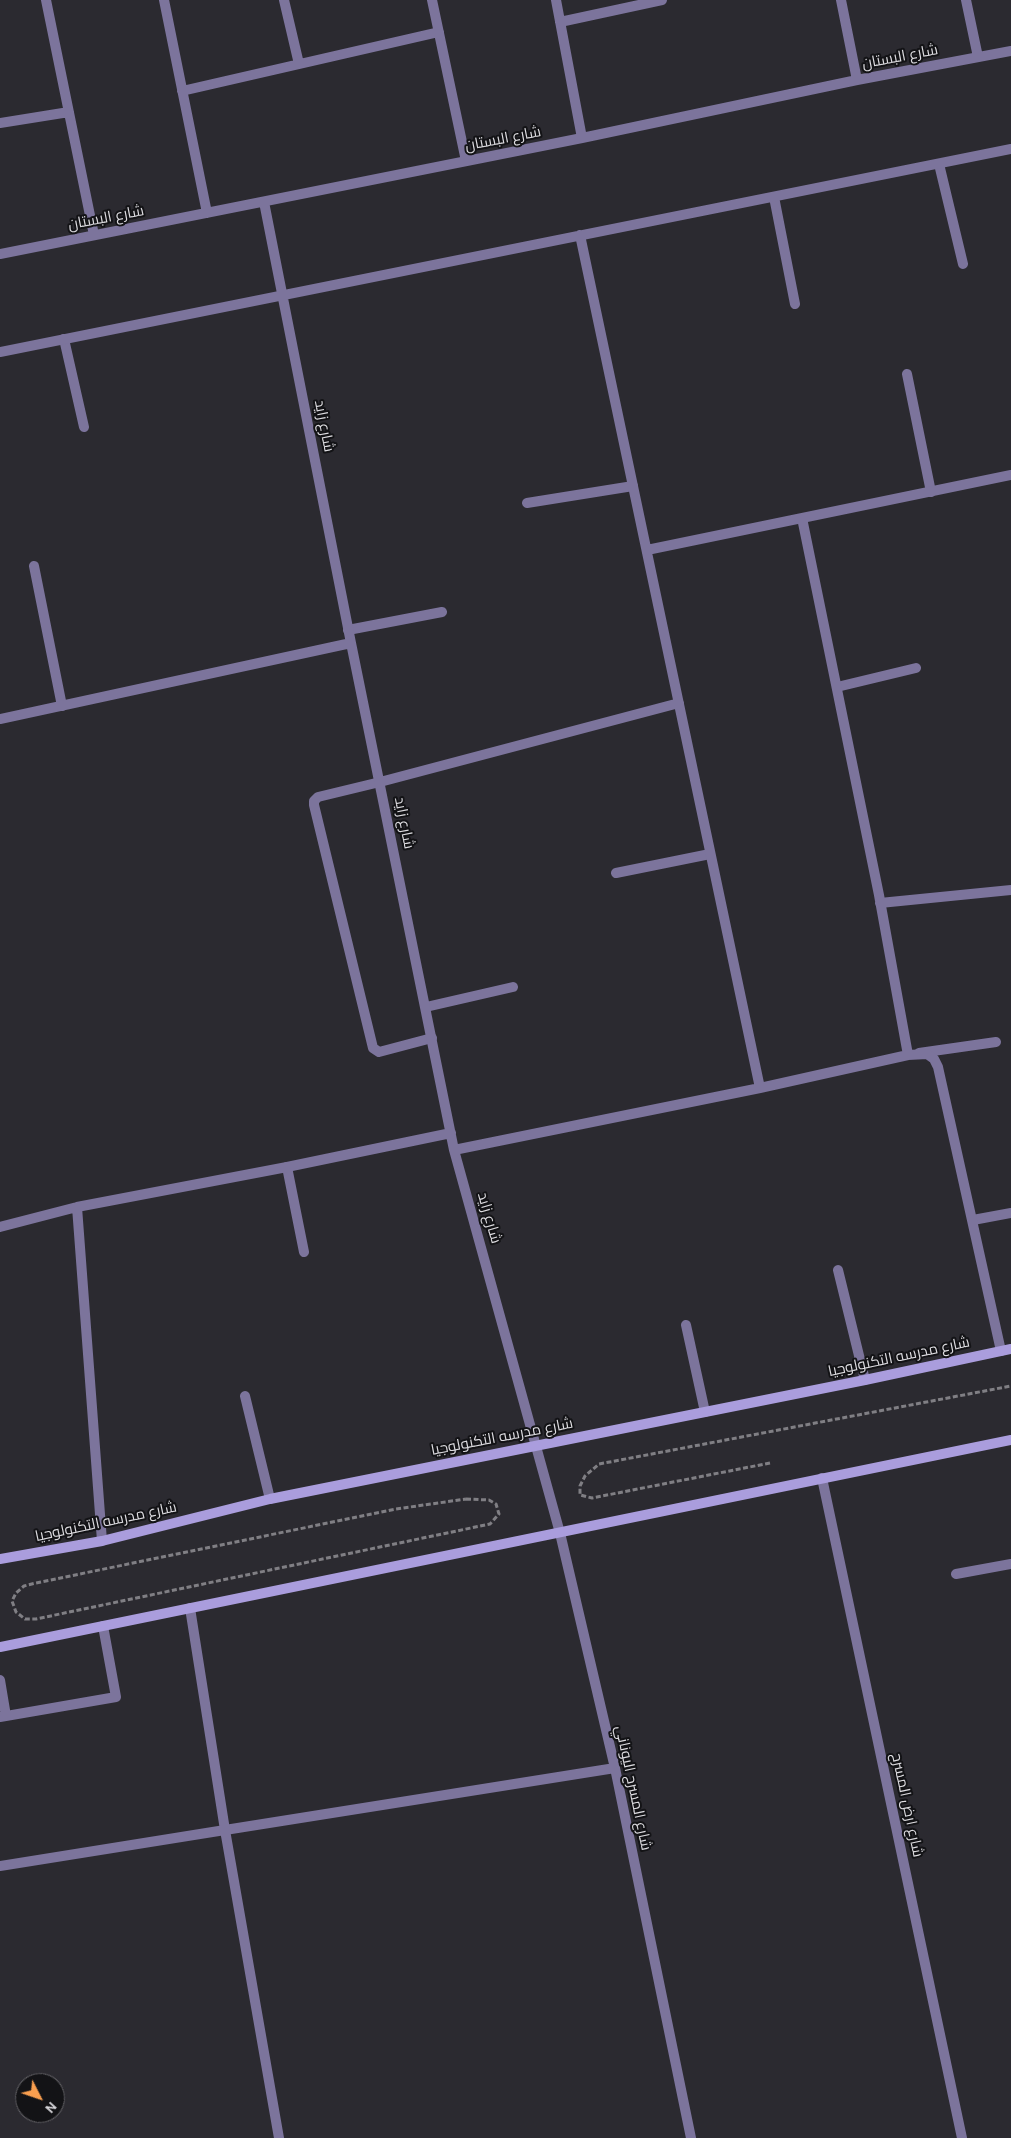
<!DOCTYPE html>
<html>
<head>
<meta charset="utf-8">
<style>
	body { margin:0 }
	#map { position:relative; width:1011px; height:2138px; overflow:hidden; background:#2b2a30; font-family:Karla,sans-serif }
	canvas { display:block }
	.north { position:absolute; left:15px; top:2073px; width:50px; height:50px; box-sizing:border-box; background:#131316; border:1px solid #646367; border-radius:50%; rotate:131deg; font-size:14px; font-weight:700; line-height:20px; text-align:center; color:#dddce0 }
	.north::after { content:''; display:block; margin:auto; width:18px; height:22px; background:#fa9f4f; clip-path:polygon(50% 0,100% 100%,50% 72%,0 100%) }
</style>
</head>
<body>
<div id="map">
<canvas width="1011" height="2138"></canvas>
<div class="north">N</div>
</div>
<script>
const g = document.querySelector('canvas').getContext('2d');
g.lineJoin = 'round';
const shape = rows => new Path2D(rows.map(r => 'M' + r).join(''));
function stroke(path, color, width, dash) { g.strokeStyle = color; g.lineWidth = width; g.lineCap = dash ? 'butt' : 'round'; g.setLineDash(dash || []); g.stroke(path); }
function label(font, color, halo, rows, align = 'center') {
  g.font = font + ' Karla,Cairo,sans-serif'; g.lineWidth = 4; g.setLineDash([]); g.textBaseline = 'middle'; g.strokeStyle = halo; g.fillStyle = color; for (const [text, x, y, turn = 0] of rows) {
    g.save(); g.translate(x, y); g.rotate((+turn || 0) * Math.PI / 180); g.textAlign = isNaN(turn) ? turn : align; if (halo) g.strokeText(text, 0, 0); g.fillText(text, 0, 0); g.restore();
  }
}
const path = shape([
	[770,1463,592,1498,580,1495,580,1486,585,1476,599,1464,1011,1386],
	[466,1499,489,1500,496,1504,499,1514,490,1524,36,1619,25,1619,16,1612,12,1601,16,1593,24,1586,36,1583,396,1509,466,1499]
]);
const lane = shape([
	[939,164,963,264],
	[774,197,795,304],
	[64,339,84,427],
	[907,374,931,492],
	[527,503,633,486],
	[34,566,62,706],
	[348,630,442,612],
	[837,687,916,668],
	[380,782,318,797,314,801,314,805,373,1048,379,1052,432,1038],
	[616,873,710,854],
	[426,1007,513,987],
	[919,1053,996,1042],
	[287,1167,304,1252],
	[973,1220,1011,1213],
	[838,1270,865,1380],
	[686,1325,705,1412],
	[245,1396,270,1499],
	[956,1574,1011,1564],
	[0,1680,6,1716],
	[0,1717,116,1697,103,1626],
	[0,1866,225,1830]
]);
const street = shape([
	[46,0,94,235],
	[164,0,207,213],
	[284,0,299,64],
	[432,0,466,161],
	[556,0,582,138],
	[841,0,857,80],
	[966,0,978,57],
	[560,22,662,0],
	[182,91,439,32],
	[0,123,69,112],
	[264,202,351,643,454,1150,560,1533,615,1768,691,2138],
	[580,235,760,1088],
	[0,254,582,138,857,80,1011,51],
	[0,352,1011,149],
	[802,518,879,895,908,1055],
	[647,550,1011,475],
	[0,719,351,643],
	[380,782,679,703],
	[880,903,1011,890],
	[454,1150,760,1088,908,1055,927,1054,934,1059,938,1067,1001,1351],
	[77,1207,102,1541],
	[0,1227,77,1207,287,1167,451,1133],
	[822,1478,962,2138],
	[190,1608,225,1830,279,2138],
	[225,1830,615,1768]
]);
const secondary = shape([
	[0,1559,102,1541,270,1499,865,1380,1011,1349],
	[0,1647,1011,1440]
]);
const streetNames = [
	["شارع البستان",900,57,-11],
	["شارع البستان",503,139,-11],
	["شارع البستان",106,218,-11],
	["شارع زايد",324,426,79],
	["شارع زايد",404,823,79],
	["شارع زايد",489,1218,74],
	["شارع مدرسه التكنولوجيا",899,1357,-12],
	["شارع مدرسه التكنولوجيا",502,1437,-11],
	["شارع مدرسه التكنولوجيا",106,1522,-12],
	["شارع المسرح اليوناني",633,1788,78],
	["شارع ارض المسرح",907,1805,78]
];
stroke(path, '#807f84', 3, [5, 2.5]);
stroke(lane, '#7c749c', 10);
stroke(street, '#7c749c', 10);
stroke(secondary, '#aa9ddd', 10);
label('15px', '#dddce0', '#131316', streetNames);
</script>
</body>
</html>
